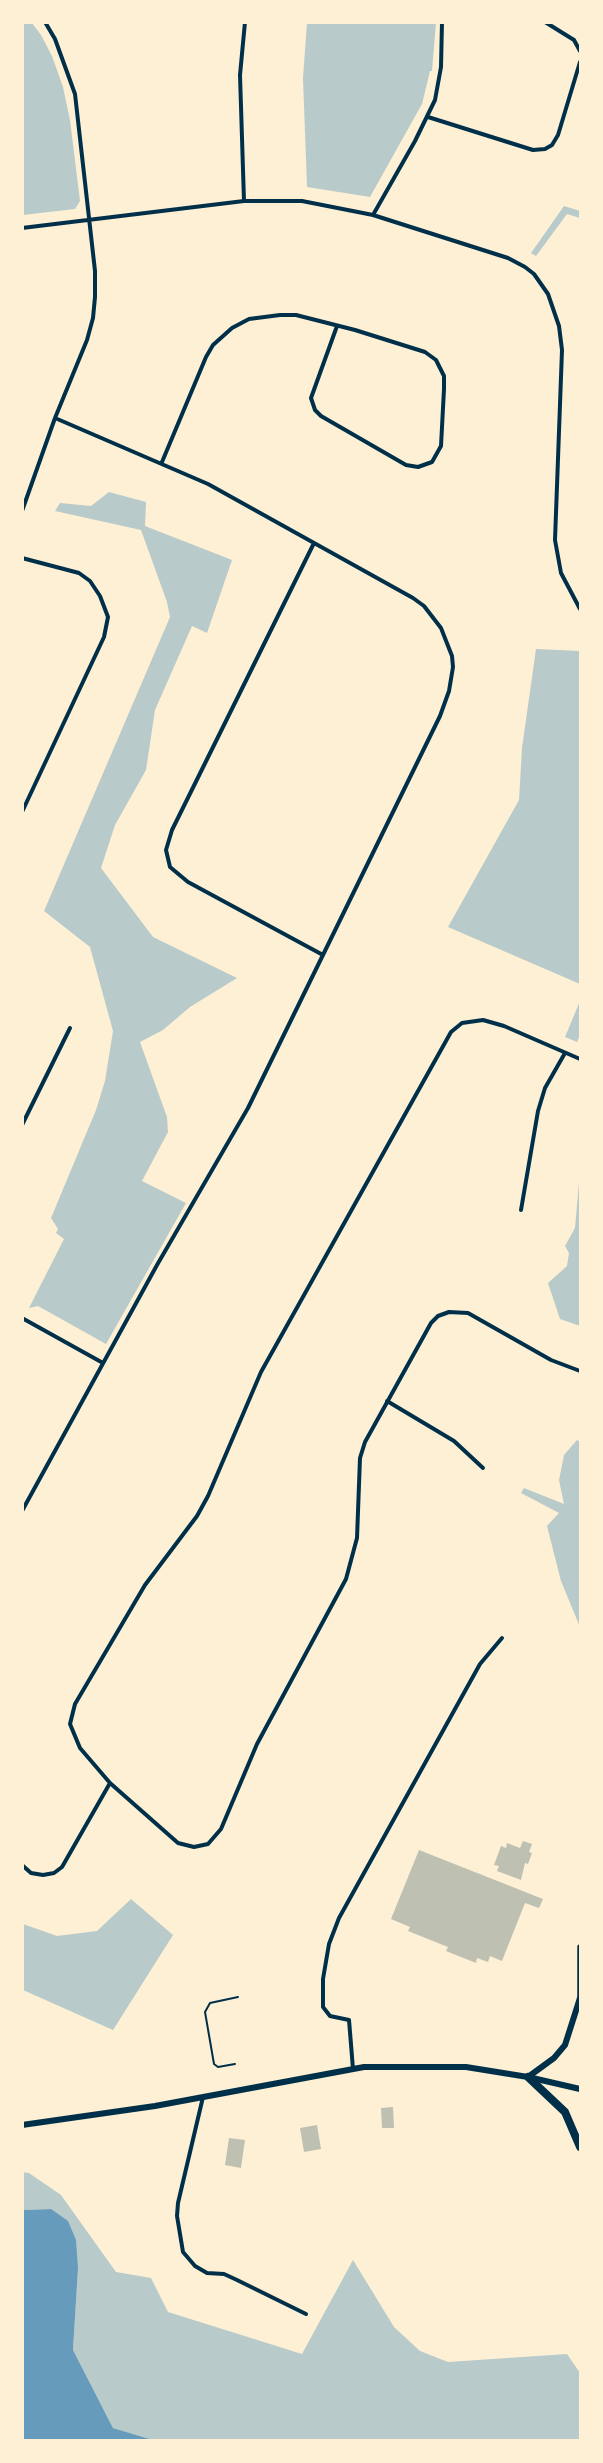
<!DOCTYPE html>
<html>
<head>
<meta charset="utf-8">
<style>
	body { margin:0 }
	#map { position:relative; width:603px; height:2463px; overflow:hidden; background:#fdf0d5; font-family:Commissioner,sans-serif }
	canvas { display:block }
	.frame { position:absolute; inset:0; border:24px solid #fdf0d5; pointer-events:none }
</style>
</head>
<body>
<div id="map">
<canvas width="603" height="2463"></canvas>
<div class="frame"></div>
</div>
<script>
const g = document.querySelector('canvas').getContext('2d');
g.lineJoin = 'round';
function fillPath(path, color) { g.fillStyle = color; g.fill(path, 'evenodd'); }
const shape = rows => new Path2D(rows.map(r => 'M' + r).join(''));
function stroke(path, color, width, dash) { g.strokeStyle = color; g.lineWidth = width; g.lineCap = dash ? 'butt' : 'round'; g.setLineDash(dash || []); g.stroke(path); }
const green = shape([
	[22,23,32,23,41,35,52,56,63,87,70,120,80,201,75,209,23,215],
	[307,23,436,23,432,71,430,71,422,104,370,197,307,187,303,78],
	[564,206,580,211,580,218,567,214,536,256,531,253],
	[109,492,146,502,145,526,232,560,207,633,192,626,155,710,146,770,115,825,101,868,153,937,237,978,190,1007,163,1030,140,1042,167,1117,168,1132,142,1181,186,1203,106,1344,38,1306,29,1308,64,1239,56,1233,58,1229,51,1218,96,1110,105,1081,113,1031,90,947,44,911,170,617,167,602,141,530,55,511,60,503,91,506],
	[536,649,580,651,580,984,448,927,519,800,522,748],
	[580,1001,580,1035,577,1042,565,1037],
	[580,1171,580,1326,560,1319,548,1283,567,1266,569,1253,565,1246,575,1228],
	[577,1440,580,1442,580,1627,561,1581,547,1526,559,1513,521,1493,524,1488,564,1504,559,1480,564,1455],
	[131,1899,173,1935,113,2030,23,1990,23,1924,57,1936,97,1931],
	[22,2172,29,2173,61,2195,116,2272,151,2278,168,2312,302,2354,353,2260,394,2327,420,2351,448,2362,567,2354,580,2373,580,2440,153,2440,113,2428,73,2350,78,2269,51,2209,23,2210]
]);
const water = shape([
	[51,2209,68,2221,76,2240,78,2269,73,2350,113,2428,153,2440,23,2440,23,2210]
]);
const building = shape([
	[523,1841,532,1844,529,1852,532,1853,528,1864,525,1863,521,1880,497,1871,499,1866,494,1865,501,1846,506,1848,507,1843,520,1848],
	[419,1850,543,1899,539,1908,525,1903,502,1961,490,1956,488,1962,477,1958,476,1963,446,1951,448,1947,408,1931,410,1927,391,1919],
	[393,2107,394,2128,382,2128,381,2108],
	[317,2125,321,2149,304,2152,300,2128],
	[229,2138,245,2140,241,2168,225,2165]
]);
const service = shape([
	[235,2064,218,2067,214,2064,205,2012,210,2003,238,1997]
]);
const minor = shape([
	[545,22,574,40,580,51],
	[428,117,533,150,545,149,552,145,558,135,580,62],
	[244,201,240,75,245,22],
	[373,215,415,141,435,100,441,67,442,22],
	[22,228,244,201,302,201,373,215,508,258,525,267,534,274,548,294,559,326,562,350,555,540,561,573,580,609],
	[162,462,206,357,213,345,232,328,249,319,280,315,296,315,355,330,425,352,436,360,444,376,444,389,441,446,432,462,418,467,406,465,321,416,315,410,311,398,337,326],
	[22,511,55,418,87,340,93,318,95,297,95,271,75,94,55,39,45,22],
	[314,543,172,830,166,850,170,867,188,882,323,955],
	[22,558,79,573,90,581,100,596,108,617,104,637,22,812],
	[580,1059,504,1026,483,1020,462,1023,451,1032,261,1372,208,1496,197,1516,145,1585,75,1704,70,1724,80,1748,110,1783,178,1843,194,1847,208,1844,221,1829,257,1744,346,1579,357,1538,360,1458,365,1442,431,1323,438,1316,449,1312,468,1313,551,1360,580,1371],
	[22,1125,70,1028],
	[521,1210,538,1111,545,1088,565,1053],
	[22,1318,103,1363],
	[387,1401,454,1441,483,1468],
	[22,1511,157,1265,248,1108,440,716,449,691,453,667,452,656,441,628,424,606,413,598,208,484,55,418],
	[22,1865,31,1873,43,1875,54,1873,62,1867,110,1783],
	[353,2069,349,2020,330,2016,323,2007,323,1979,329,1944,339,1918,480,1664,502,1638],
	[203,2097,178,2203,177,2216,183,2252,195,2266,207,2273,224,2274,237,2280,306,2314]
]);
const secondary = shape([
	[580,1947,580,2008]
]);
const primary = shape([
	[528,2077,554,2058,565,2045,580,1998],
	[22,2125,155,2106,364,2067,466,2067,528,2077,580,2089]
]);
const motorway = shape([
	[528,2077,565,2112,580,2147]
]);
fillPath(green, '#b9caca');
fillPath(water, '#669bbc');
fillPath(building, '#bec0b2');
stroke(service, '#003049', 2);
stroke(minor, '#003049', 4);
stroke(secondary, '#003049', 5.5);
stroke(primary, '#003049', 6);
stroke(motorway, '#003049', 8);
</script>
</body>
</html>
